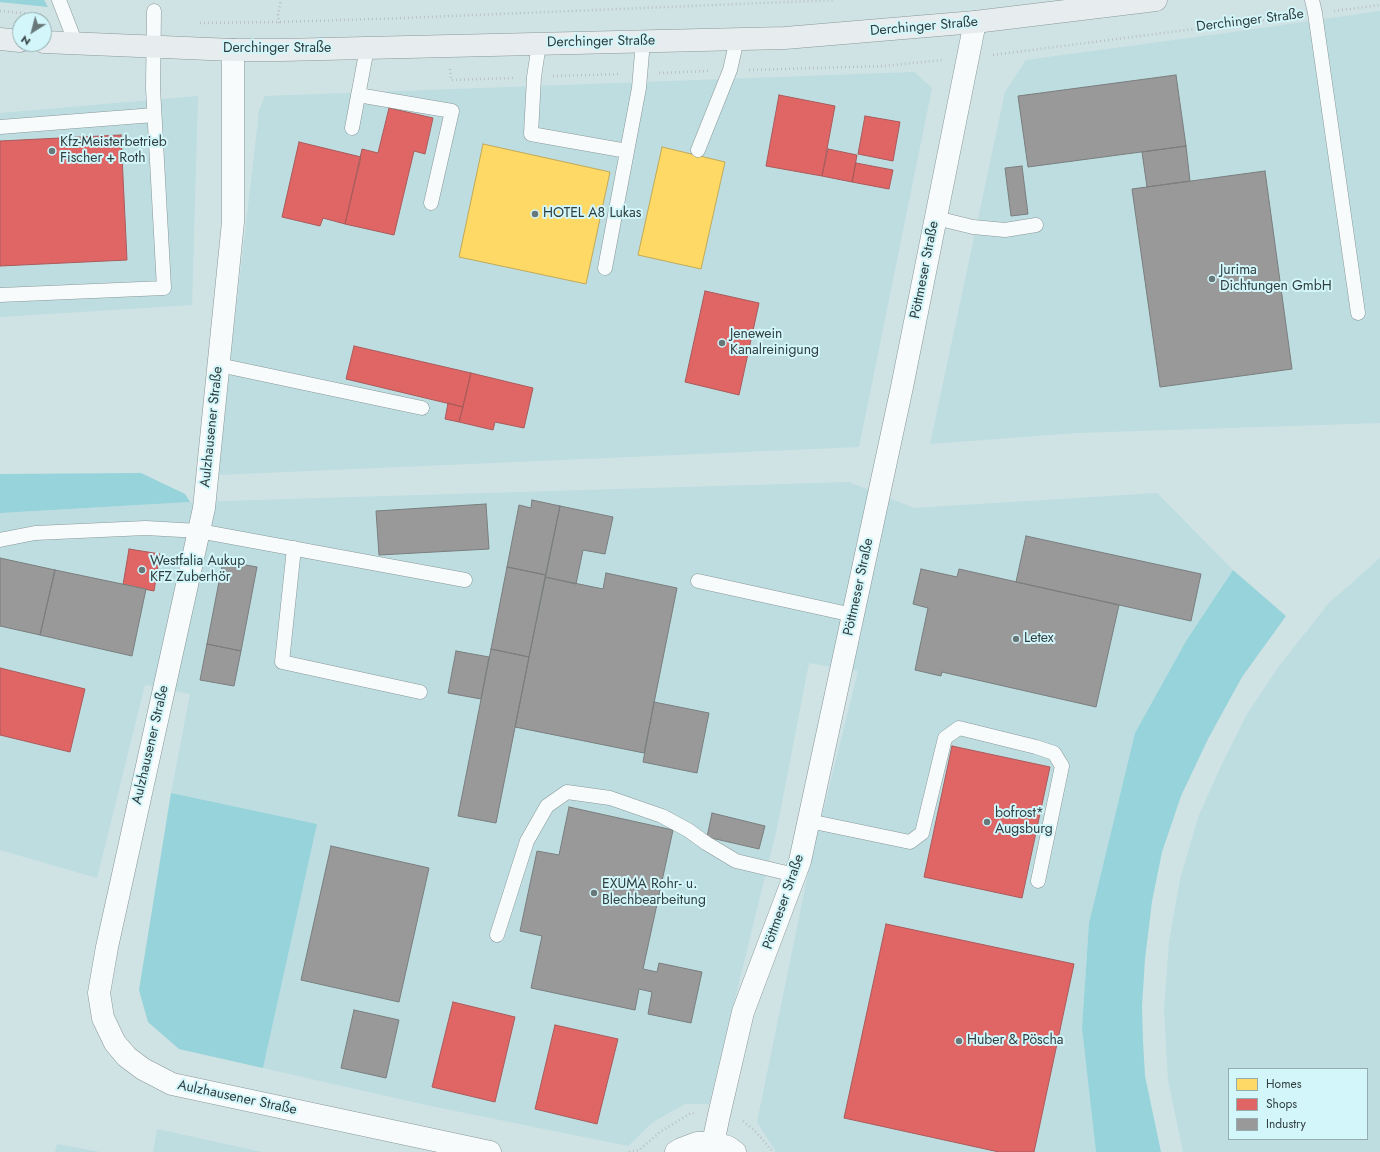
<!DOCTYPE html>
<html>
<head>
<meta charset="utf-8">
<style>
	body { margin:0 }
	#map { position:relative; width:1380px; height:1152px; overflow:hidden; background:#cfe2e4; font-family:Jost,sans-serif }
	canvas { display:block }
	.legend { position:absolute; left:1228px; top:1068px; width:140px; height:72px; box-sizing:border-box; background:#d3f6fa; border:1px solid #92acaf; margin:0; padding:5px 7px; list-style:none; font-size:12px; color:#303e3f }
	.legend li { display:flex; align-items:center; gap:8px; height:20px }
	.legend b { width:20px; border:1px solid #92acaf }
	.north { position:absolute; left:12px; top:12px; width:40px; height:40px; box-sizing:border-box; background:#d3f6fa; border:1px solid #92acaf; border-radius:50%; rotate:216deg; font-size:11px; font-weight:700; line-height:16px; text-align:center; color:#303e3f }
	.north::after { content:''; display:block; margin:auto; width:14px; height:18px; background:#687779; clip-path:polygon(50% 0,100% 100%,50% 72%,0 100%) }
</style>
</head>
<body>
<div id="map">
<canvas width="1380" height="1152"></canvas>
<ul class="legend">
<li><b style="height:11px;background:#ffd966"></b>Homes</li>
<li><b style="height:11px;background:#e06666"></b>Shops</li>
<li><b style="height:11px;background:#999"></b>Industry</li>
</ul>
<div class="north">N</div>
</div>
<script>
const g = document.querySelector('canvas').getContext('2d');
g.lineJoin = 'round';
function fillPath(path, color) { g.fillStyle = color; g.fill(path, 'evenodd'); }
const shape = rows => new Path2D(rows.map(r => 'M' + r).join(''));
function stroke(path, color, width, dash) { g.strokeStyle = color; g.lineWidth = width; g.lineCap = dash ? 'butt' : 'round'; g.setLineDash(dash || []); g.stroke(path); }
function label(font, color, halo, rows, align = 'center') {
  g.font = font + ' Jost,sans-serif'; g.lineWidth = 4; g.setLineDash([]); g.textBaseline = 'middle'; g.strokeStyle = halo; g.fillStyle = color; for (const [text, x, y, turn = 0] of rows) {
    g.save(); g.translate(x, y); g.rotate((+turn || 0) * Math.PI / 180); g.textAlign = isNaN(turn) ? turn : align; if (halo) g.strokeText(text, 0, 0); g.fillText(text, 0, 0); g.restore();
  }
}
const built = shape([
	[1380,11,1380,423,1077,433,930,444,1005,92,1026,60,1233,32],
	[914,72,932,88,859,447,217,475,259,111,265,96],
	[198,96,192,305,0,317,0,113],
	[849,482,914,508,1157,493,1233,570,1186,641,1135,733,1089,923,1082,1028,1096,1152,776,1152,757,1122,810,864,858,671,809,663,777,828,709,1104,685,1104,653,1122,628,1146,426,1105,263,1068,317,824,171,793,190,694,145,685,97,878,0,850,0,513,190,502],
	[1380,558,1380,1152,1183,1152,1168,1080,1164,1009,1169,942,1180,879,1199,815,1221,766,1247,714,1279,666,1329,603],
	[1229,1069,1367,1069,1367,1139,1229,1139],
	[157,1129,262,1152,153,1152],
	[57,1144,100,1152,55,1152]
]);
const green = shape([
	[0,0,44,0,48,7,0,2],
	[141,473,185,494,190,502,0,513,0,474],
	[1233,570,1286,616,1242,677,1208,739,1181,796,1162,852,1152,901,1145,959,1142,1006,1143,1042,1145,1076,1161,1152,1096,1152,1082,1028,1089,923,1135,733,1186,641],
	[171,793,317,824,263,1068,179,1049,148,1022,139,990]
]);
const homes = shape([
	[483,144,610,172,586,284,459,257,483,144],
	[662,147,725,162,701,269,638,255,662,147]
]);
const shops = shape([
	[779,95,835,106,822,176,766,166,779,95],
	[389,108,433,118,425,154,414,151,394,235,345,224,362,149,378,153,389,108],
	[865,116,900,122,893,161,858,154,865,116],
	[121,135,127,260,0,266,0,141,121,135],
	[299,142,361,157,345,224,323,218,320,226,282,217,299,142],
	[828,149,857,155,852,182,822,176,828,149],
	[856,163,893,170,889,189,852,182,856,163],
	[705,291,759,303,739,395,685,382,705,291],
	[354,346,471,373,463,407,346,379,354,346],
	[471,373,533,388,524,428,495,422,493,430,459,422,471,373],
	[448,403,463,407,459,422,445,419,448,403],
	[129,549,160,554,154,591,123,585,129,549],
	[0,668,85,689,70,752,0,735,0,668],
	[952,746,1050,767,1022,898,924,877,952,746],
	[886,924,1074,964,1034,1152,999,1152,844,1118,886,924],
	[453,1002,515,1017,495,1102,432,1087,453,1002],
	[555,1025,618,1039,597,1124,535,1109,555,1025]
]);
const industry = shape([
	[1176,75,1186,146,1028,167,1018,96,1176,75],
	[1186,146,1190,181,1147,187,1142,152,1186,146],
	[1022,166,1028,214,1011,216,1005,168,1022,166],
	[1265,171,1292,369,1160,387,1132,189,1265,171],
	[532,500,560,506,546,575,507,567,519,505,531,508,532,500],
	[486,504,489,549,379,555,376,511,486,504],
	[560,506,613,517,605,554,583,550,576,584,545,577,560,506],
	[1026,536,1201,574,1191,621,1016,582,1026,536],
	[0,558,55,570,40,635,0,626,0,558],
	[223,561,257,567,241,651,207,644,223,561],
	[507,567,546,575,529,657,491,649,507,567],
	[921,569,957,577,959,569,1119,605,1096,707,942,672,941,676,915,670,928,608,913,604,921,569],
	[55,570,146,589,132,656,40,635,55,570],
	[606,573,677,588,644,753,515,727,545,577,603,589,606,573],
	[207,644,241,651,234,686,200,680,207,644],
	[491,649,529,657,496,823,458,816,491,649],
	[456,651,489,657,481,699,448,693,456,651],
	[654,702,709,713,697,773,643,762,654,702],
	[569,807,673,830,643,969,657,972,659,963,702,972,691,1023,648,1014,652,992,639,989,635,1010,531,988,542,936,520,931,537,851,559,855,569,807],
	[712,813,765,826,759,849,707,837,712,813],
	[331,846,429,868,399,1002,301,980,331,846],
	[354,1010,399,1020,386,1078,341,1068,354,1010]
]);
const path = shape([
	[0,11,43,15],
	[1334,11,1380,5],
	[200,23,279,22,404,18,833,0],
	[279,23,278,15,281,0],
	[993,55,1295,16],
	[450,69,451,80,514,78],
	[749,70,883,66,944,60],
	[659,73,708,71],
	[553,76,620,74],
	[743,1121,756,1132,773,1152],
	[629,1152,639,1150,660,1132,691,1113,695,1113]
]);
const lane = shape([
	[59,0,76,44],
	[1312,0,1315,13,1358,313],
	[539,44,534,77,531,134,627,151],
	[358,95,452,111,431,203],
	[0,127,154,115],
	[352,128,367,48],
	[698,150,730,70,737,39],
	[936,218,973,227,1005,230,1036,225],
	[605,268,639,88,643,41],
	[0,295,164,288,153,88,154,11],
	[219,365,422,408],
	[0,540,35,533,146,528,199,531,465,580],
	[294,548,282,662,420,692],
	[698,581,853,615],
	[809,821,910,842,922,833,945,738,959,728,1036,747,1054,753,1062,766,1038,881],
	[497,935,527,841,547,806,567,792,610,798,662,816,688,830,706,843,736,861,795,875]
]);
const street = shape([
	[233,50,233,222,204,508,107,947,99,993,103,1018,115,1043,127,1057,143,1069,172,1084,490,1152],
	[713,1143,719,1115,743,1012,800,861,902,387,975,22],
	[676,1152,681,1149,697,1143,713,1143,728,1147,735,1152]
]);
const secondary = shape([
	[0,39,20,41],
	[44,42,233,50,282,50,785,38,975,22,1156,0]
]);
const markers = [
	[52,151,4,"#687779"],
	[535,214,4,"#687779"],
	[1212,279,4,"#687779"],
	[722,343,4,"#687779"],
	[142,570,4,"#687779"],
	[1016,639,4,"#687779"],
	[987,822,4,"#687779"],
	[594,893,4,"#687779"],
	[959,1041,4,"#687779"]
];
const streetNames = [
	["Derchinger Straße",1250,21,-7],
	["Derchinger Straße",924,27,-5],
	["Derchinger Straße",601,42,-1],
	["Derchinger Straße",277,49],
	["Pöttmeser Straße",925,270,-79],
	["Aulzhausener Straße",212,427,-84],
	["Pöttmeser Straße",859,587,-78],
	["Aulzhausener Straße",151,745,-77],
	["Pöttmeser Straße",784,902,-71],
	["Aulzhausener Straße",237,1098,12]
];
const poiNames = [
	["Kfz-Meisterbetrieb",60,143],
	["Fischer + Roth",60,159],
	["HOTEL A8 Lukas",543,214],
	["Jurima",1220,271],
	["Dichtungen GmbH",1220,287],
	["Jenewein",730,335],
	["Kanalreinigung",730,351],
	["Westfalia Aukup",150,562],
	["KFZ Zuberhör",150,578],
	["Letex",1024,639],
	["bofrost*",995,814],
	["Augsburg",995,830],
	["EXUMA Rohr- u.",602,885],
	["Blechbearbeitung",602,901],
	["Huber & Pöscha",967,1041]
];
fillPath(built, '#bddde1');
fillPath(green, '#96d3da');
fillPath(homes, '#ffd966');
stroke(homes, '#c1aa5a', 1);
fillPath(shops, '#e06666');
stroke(shops, '#ab5a5a', 1);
fillPath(industry, '#999');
stroke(industry, '#7a7e7e', 1);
stroke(lane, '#89989a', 15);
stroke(street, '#89989a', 23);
stroke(secondary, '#89989a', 23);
stroke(path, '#bbc1c2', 2.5, [1, 3]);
stroke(lane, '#f8fbfb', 14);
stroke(street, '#f8fbfb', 22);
stroke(secondary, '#e7edee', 22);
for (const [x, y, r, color] of markers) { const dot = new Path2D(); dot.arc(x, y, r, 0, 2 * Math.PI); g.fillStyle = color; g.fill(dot); stroke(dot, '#d3f6fa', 1.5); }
label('14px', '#303e3f', '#d3f6fa', streetNames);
label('14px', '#303e3f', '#d3f6fa', poiNames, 'left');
</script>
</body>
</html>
